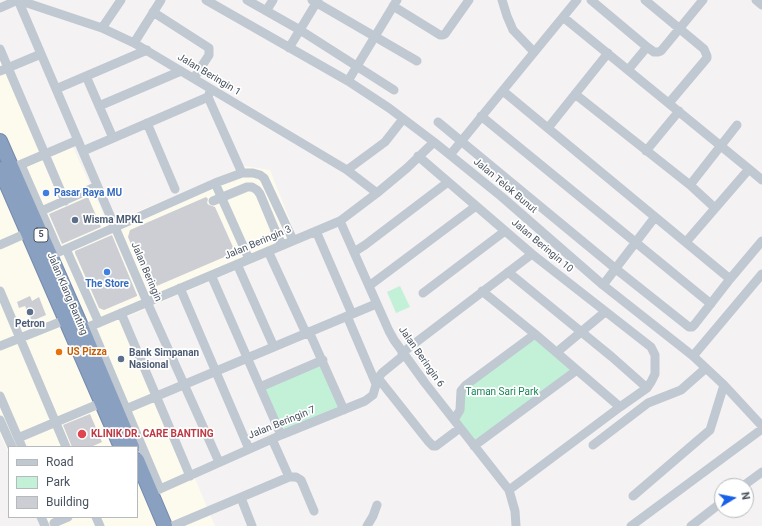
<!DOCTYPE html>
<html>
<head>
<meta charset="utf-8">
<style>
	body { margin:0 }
	#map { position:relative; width:762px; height:526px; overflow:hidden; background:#f4f2f2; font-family:Roboto,sans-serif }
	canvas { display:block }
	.legend { position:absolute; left:8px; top:446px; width:130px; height:72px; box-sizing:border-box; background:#fff; border:1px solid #b6babf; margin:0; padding:5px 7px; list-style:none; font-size:12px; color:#495360 }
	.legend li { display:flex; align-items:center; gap:8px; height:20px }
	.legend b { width:20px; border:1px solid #b6babf }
	.north { position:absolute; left:714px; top:478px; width:40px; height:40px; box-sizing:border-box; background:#fff; border:1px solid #b6babf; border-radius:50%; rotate:80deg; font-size:11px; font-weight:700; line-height:16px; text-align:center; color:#495360 }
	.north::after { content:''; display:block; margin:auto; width:14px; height:18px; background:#1860e8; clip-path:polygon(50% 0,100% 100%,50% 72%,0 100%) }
</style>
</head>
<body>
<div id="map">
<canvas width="762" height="526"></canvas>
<ul class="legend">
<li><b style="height:5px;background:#c0c8d1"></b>Road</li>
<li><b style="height:11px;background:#c2f1d8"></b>Park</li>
<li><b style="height:11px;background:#ccced4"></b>Building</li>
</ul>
<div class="north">N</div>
</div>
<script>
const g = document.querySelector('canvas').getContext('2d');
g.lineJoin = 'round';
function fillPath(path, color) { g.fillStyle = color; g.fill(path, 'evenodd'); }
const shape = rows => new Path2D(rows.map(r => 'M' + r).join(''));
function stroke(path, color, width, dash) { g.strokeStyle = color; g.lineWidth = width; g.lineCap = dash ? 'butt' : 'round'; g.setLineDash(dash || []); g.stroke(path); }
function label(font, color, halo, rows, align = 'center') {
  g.font = font + ' Roboto,sans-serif'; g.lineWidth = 3.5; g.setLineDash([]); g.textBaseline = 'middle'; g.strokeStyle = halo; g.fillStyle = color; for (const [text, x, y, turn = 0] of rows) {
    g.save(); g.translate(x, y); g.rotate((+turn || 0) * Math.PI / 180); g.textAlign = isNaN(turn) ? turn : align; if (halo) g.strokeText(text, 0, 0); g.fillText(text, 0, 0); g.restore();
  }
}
const commercial = shape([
	[0,48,47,158,73,147,108,224,245,166,270,170,299,243,127,317,215,526,40,526,36,517,137,517,137,447,9,447,9,455,0,434]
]);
const green = shape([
	[400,286,410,307,396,313,387,292],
	[534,335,576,370,475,445,455,419,462,392],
	[323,360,344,410,281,435,260,387]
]);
const building = shape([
	[88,197,101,227,62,244,49,214],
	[206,197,208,199,207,203,209,205,215,207,233,247,229,255,152,288,148,286,128,237,130,230],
	[112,235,137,295,137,296,104,310,99,308,75,253,75,251],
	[30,296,32,301,39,297,46,315,32,321,25,306,19,308,17,302],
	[90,414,102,442,91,447,72,447,63,425]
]);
const minor = shape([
	[18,0,147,302,219,462],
	[206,0,348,81,389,108,434,142,502,197,603,285,693,356,724,385,762,426],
	[247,0,300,30,394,90],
	[312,0,417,61],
	[502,0,507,16,513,30,534,52],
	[591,0,647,47,628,70],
	[645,0,704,49,707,56,707,58,669,103],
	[756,0,762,5],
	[393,6,440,35,443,35,445,34,469,0],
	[0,8,18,0,102,28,134,43,347,170,377,193],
	[266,11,273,0],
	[153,12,209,48,209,55,194,78],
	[563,17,749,169],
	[102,28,121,0],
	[134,43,161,0],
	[647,47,654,52,658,52,661,51,703,0],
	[289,48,318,0],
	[0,49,65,201],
	[0,71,41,54],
	[86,76,113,138],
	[348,81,397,0],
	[56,89,147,50],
	[503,91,730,279],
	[575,94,690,185,715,208],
	[208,97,242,173],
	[99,106,181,71],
	[481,116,711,304],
	[438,122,616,269,689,327,692,327,695,324,730,279,762,241],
	[147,123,175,189],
	[548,128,608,53],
	[83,151,208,97,211,89],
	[646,151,679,111],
	[450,155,577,0],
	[418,156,532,254,651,347,655,355,655,374,651,382,647,388,620,407,509,490],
	[21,165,59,252],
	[15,167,78,140],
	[347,170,385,142,403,119],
	[215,183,249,259],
	[690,185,737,125],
	[37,213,97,186],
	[340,221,389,331,394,340,425,383,509,490,515,511,516,526],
	[275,230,282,245],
	[316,231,352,314],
	[686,242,749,169,762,180],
	[0,245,27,233],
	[66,249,99,323],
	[268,251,304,329,311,336,344,410],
	[354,252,365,245,448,182],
	[50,256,215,183,242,173,253,173,260,175,264,178,293,240],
	[237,264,274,347],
	[508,272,612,357,647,388],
	[211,275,281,435],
	[603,285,655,217],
	[369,286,476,206],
	[180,288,249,449],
	[0,291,66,447],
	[482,291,535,334,620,407],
	[423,293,505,231],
	[121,313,190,476],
	[347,316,376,384],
	[91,326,160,489],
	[79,331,340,221,377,193,407,168,434,142],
	[0,346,65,320],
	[557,352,605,312],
	[402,353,532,254],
	[693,356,762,274],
	[378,378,428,441,433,446,436,446,460,428],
	[260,387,323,360],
	[0,396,22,447],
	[126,409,376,304],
	[0,420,12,447],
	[454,420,460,410,461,391,466,385,535,334],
	[18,438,101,403],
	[272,439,289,477],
	[593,445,648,403,681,390,706,368],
	[474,446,577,370],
	[743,486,762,472],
	[151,493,281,435,365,401,373,395,378,378,382,373,404,355],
	[633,496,710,430,724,385],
	[241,498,252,526],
	[41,517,45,526],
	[96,517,100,526],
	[54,523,68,517],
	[173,526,289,477,296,477,301,480,314,511],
	[367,526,373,516,377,505],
	[631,526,762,429],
	[691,526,722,502]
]);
const highway = shape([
	[0,141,78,319,132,447],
	[0,169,121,447],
	[137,460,165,526]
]);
const minorBridge = shape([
	[213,201,247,187,252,187,257,190,260,194,275,230]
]);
const markers = [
	[46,193,4,"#3f7fe0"],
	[75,220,4,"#5c6f8a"],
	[107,272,4,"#3f7fe0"],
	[30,312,4,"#5c6f8a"],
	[59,352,4,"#e8710a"],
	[121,359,4,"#5c6f8a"],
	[82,434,5,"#e0444e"]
];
const shields = [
	[41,235,14]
];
const shieldNames = [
	["5",41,235]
];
const streetNames = [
	["Jalan Beringin 1",209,75,31],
	["Jalan Telok Bunut",505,186,40],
	["Jalan Beringin 3",258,243,-23],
	["Jalan Beringin 10",542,246,40],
	["Jalan Beringin",146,272,67],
	["Jalan Klang Banting",67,294,67],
	["Jalan Beringin 6",421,357,55],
	["Jalan Beringin 7",282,423,-22]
];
const shopNames = [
	["Pasar Raya MU",54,193],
	["The Store",107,284,"center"]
];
const serviceNames = [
	["Wisma MPKL",83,220],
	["Petron",30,324,"center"],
	["Bank Simpanan",129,353],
	["Nasional",129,365]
];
const foodNames = [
	["US Pizza",67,352]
];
const parkNames = [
	["Taman Sari Park",502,392]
];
const healthNames = [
	["KLINIK DR. CARE BANTING",91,434]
];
fillPath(commercial, '#fdfaee');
fillPath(green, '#c2f1d8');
fillPath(building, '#ccced4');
stroke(highway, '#758aad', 16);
stroke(minor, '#c0c8d1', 9);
stroke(highway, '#8aa0c1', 14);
stroke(minorBridge, '#c0c8d1', 9);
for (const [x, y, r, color] of markers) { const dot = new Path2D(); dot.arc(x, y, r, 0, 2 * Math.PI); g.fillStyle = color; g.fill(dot); stroke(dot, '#fff', 1.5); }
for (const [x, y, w] of shields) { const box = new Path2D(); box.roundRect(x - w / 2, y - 7, w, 14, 3); g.fillStyle = '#fff'; g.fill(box); stroke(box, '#495360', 1); }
label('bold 9px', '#495360', null, shieldNames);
label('10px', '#495360', '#fff', streetNames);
label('bold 10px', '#366cbe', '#fff', shopNames, 'left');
label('bold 10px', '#4e5e75', '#fff', serviceNames, 'left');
label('bold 10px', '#c56008', '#fff', foodNames, 'left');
label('10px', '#178558', '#fff', parkNames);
label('bold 10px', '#be3a42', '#fff', healthNames, 'left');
</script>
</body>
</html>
